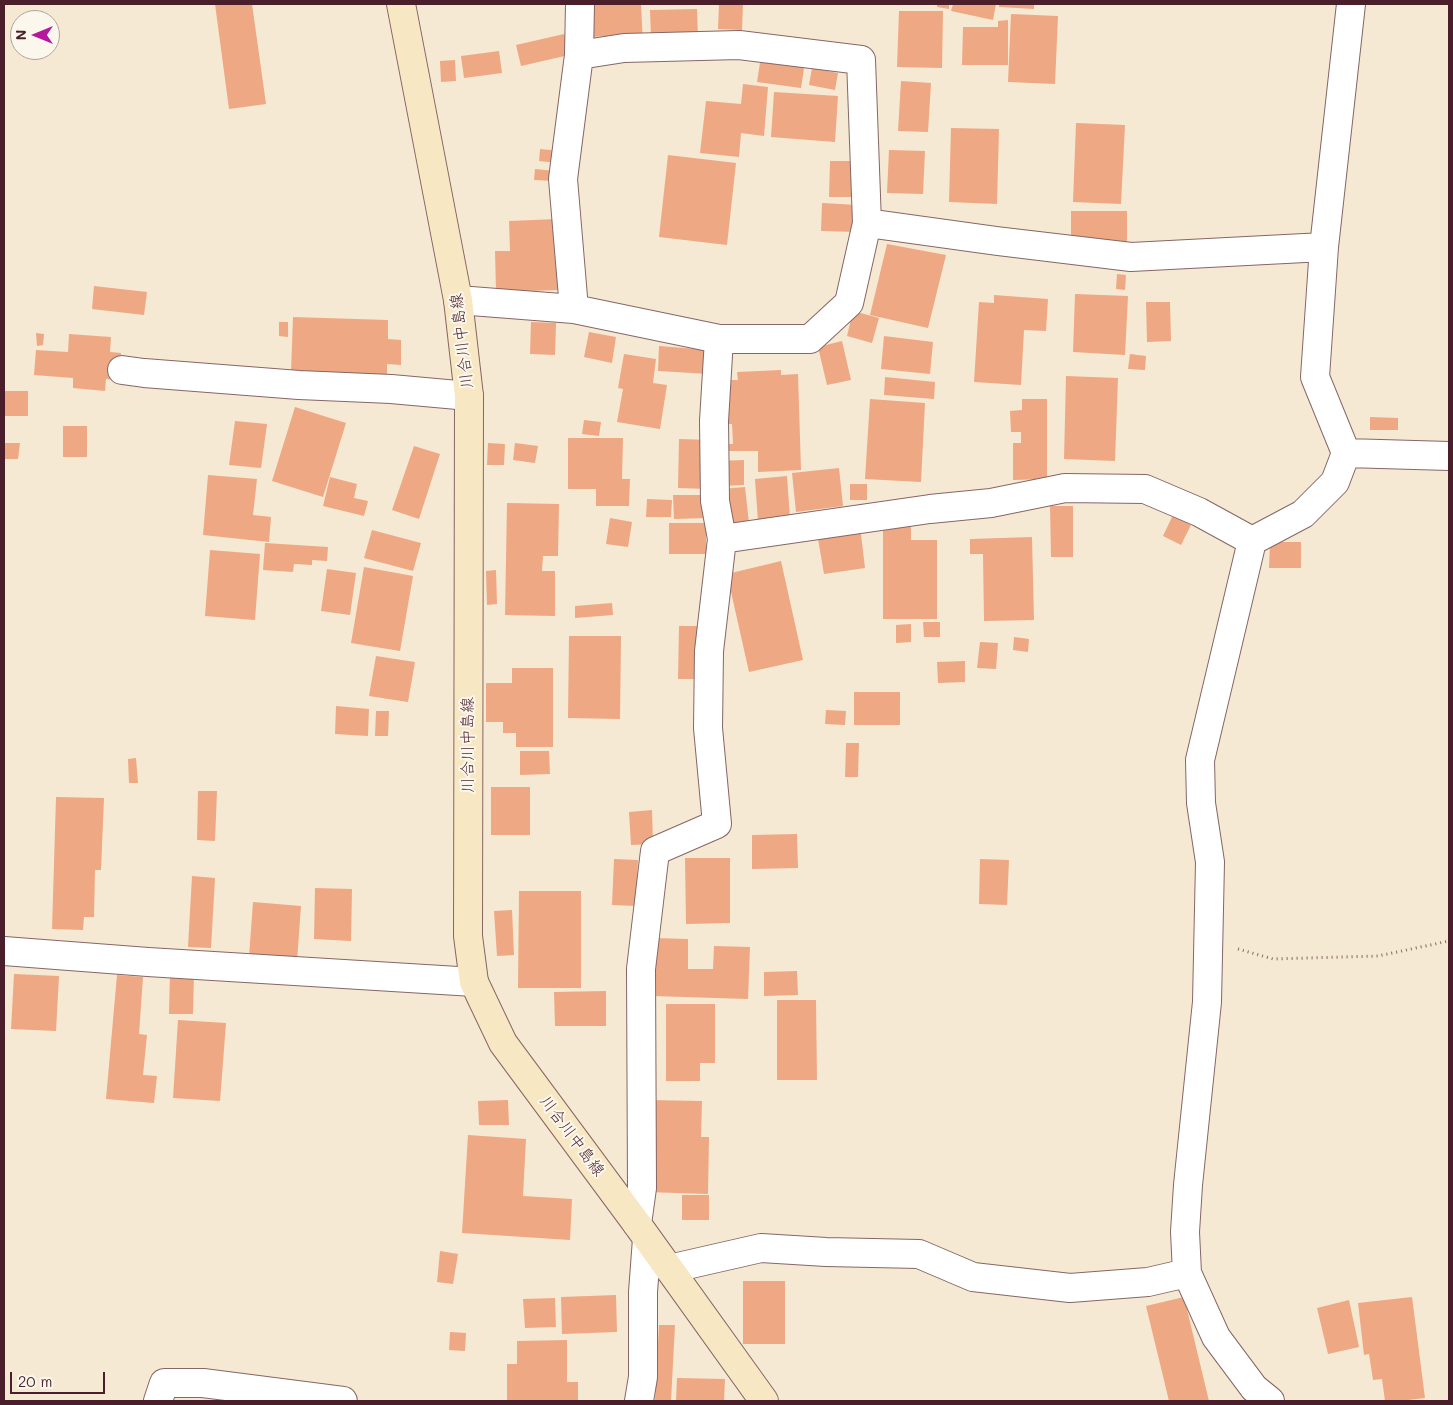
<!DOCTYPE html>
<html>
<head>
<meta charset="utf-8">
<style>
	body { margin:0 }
	#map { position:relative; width:1453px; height:1405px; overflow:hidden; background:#f6e9d3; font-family:Mali,sans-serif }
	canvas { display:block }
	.frame { position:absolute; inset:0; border:5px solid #4a1f2b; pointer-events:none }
	.north { position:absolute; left:10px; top:10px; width:50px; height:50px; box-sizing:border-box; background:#fbf7ec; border:1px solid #b4a19f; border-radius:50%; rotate:270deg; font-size:14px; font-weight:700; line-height:20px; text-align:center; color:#4a1f2b }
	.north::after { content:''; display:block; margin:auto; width:18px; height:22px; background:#b5179e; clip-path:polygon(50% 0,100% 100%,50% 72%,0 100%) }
	.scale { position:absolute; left:10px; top:1372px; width:95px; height:22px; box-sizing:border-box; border:2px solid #4a1f2b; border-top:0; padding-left:6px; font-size:15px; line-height:18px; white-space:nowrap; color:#4a1f2b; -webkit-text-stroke:4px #fbf7ec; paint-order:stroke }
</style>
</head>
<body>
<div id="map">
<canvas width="1453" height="1405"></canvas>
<div class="frame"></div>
<div class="north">N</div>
<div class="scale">20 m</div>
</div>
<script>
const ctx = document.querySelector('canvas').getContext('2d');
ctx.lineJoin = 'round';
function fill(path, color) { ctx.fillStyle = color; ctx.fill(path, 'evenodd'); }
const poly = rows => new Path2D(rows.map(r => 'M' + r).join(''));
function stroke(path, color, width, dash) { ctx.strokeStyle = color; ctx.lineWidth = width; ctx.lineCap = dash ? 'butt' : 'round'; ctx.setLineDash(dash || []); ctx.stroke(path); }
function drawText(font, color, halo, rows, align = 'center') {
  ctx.font = font + ' Mali,"Klee One",sans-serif'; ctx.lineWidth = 4; ctx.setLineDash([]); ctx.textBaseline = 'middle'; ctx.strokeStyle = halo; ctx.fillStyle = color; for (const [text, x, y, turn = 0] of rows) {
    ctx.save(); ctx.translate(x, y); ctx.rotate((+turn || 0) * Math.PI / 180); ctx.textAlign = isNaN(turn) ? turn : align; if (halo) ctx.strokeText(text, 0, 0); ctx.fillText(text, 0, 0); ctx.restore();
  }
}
const building = poly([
	[215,4,252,4,266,104,229,109],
	[590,4,641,4,643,45,605,47,605,36,592,37],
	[719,4,743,4,742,30,718,29],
	[937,4,949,4,949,9,937,7],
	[953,4,996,4,993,20,951,11],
	[999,4,1034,4,1034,9,999,7],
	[697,9,698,37,651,37,650,10],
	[899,11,943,11,942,68,897,67],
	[1011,14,1058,16,1055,84,1008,82],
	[1008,20,1008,65,962,65,963,27,998,27,998,21],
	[564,34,569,55,521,66,516,45],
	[499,51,502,73,464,78,461,56],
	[761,56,805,62,801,88,757,82],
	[455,60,456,81,441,82,440,61],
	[812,68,838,73,835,90,809,85],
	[901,81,931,83,928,132,898,131],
	[743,84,768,87,764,136,741,133,739,157,700,153,706,101,741,104],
	[774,92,838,96,835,142,771,137],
	[1076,123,1125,125,1121,204,1073,202],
	[951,128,999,129,997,204,949,202],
	[540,149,560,151,558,163,539,161],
	[889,150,925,151,923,194,887,193],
	[668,155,736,163,727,245,659,237],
	[830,161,857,161,856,197,829,197],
	[535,169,555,171,555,181,534,180],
	[822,203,858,205,857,232,821,231],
	[1071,211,1127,211,1127,242,1071,242],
	[557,219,559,290,496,292,495,251,510,251,509,221],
	[887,244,946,255,928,328,870,315],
	[1117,274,1126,275,1125,290,1116,289],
	[94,286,147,292,144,315,92,309],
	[1075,294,1128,296,1125,355,1073,352],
	[994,295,1048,299,1046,331,1024,330,1021,385,974,382,979,302,994,303],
	[1146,302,1170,302,1171,341,1147,342],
	[853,311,879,318,872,343,847,336],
	[293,317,388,320,388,339,401,340,401,365,387,364,387,375,291,372],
	[279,322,288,322,288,337,279,336],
	[531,322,556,323,555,355,530,354],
	[589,332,616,337,612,363,584,357],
	[36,333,44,334,43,345,37,346],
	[69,334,111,337,110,352,121,353,119,380,106,379,105,391,73,388,73,378,34,375,36,350,68,352],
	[884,336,933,342,930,374,881,369],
	[842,341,851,380,827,385,818,347],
	[659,346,710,350,709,374,658,371],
	[624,354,656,359,653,383,667,385,660,429,617,422,623,389,618,388],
	[1130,354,1146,356,1145,370,1128,369],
	[781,370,781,375,798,374,801,470,758,472,758,451,728,451,728,444,733,444,732,424,726,424,725,380,738,380,737,372],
	[1066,376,1118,378,1115,461,1064,459],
	[885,377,935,382,934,399,884,395],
	[4,391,28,391,28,416,4,416],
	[870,399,925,403,921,482,865,479],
	[1022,399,1047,399,1047,479,1013,480,1013,443,1021,443,1021,432,1011,432,1010,411,1022,410],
	[295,407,346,423,323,497,272,481],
	[1370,417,1398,418,1398,430,1370,430],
	[584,420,601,422,599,436,582,434],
	[235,421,267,424,261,468,229,465],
	[63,426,87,426,87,457,63,457],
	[568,438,623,438,622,479,630,479,629,506,596,506,596,489,568,489],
	[679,439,710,440,709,489,678,488],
	[4,443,20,443,18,459,4,459],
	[488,443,505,444,504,465,487,465],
	[515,443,538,446,535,463,513,460],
	[414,446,440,454,419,519,392,510],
	[744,460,744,485,719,486,718,461],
	[839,468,843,506,796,512,792,473],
	[208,475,257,479,253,515,271,517,269,542,203,535],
	[787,476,790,519,758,522,755,479],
	[330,477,357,484,354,498,368,501,364,516,323,506],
	[850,484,867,484,867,500,850,500],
	[745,487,749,523,725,525,722,489],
	[673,495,707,495,707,518,674,519],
	[647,499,672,500,671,517,646,517],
	[507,503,559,504,558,556,543,556,542,571,555,571,555,616,505,615],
	[1050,506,1073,506,1073,557,1051,557],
	[1173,515,1191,525,1181,545,1163,536],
	[610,518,632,522,628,547,606,544],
	[669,523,706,523,706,554,669,554],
	[883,523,911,523,911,540,937,540,937,619,883,619],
	[860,526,865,568,824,574,817,533],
	[372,530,421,543,413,571,364,558],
	[1032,537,1034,620,984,621,983,554,970,554,970,539],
	[1270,542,1301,542,1301,568,1269,568],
	[265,543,328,547,327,561,312,560,312,565,294,564,293,572,263,570],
	[210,550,260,554,255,620,205,616],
	[781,561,803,660,749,672,727,574],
	[364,567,413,576,400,651,351,643],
	[327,569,356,573,350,615,321,611],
	[496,570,497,604,487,605,486,571],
	[612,603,613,615,575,618,575,606],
	[923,622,940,622,940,637,924,637],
	[911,624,911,642,896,643,896,625],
	[679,626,706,626,704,679,678,679],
	[569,636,621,636,620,719,568,718],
	[1014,637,1029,639,1028,652,1013,650],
	[980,642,998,643,996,669,977,668],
	[376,656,415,662,408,702,369,696],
	[965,661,965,682,938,683,937,662],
	[512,668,553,668,553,747,516,747,516,733,503,733,503,722,486,722,486,683,512,683],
	[854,692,900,692,900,725,854,725],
	[336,706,369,709,368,736,335,734],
	[826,710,846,711,845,725,825,724],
	[376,711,389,711,388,736,375,736],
	[846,743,859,743,858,777,845,777],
	[520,751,549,751,550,774,520,775],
	[136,758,138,783,129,783,128,759],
	[491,787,530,787,530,835,491,835],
	[198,791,217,791,215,841,197,840],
	[56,797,104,798,101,870,95,870,94,917,84,917,83,930,52,929],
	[652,810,653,844,631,845,629,812],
	[797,834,798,868,752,869,752,835],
	[685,858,730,858,730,923,686,924],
	[614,859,638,860,636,906,612,905],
	[980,859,1009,860,1007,905,979,904],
	[192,876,215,878,211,948,188,947],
	[315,888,352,889,351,941,314,939],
	[519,891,581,891,581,988,518,988],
	[253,902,301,906,297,961,249,957],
	[512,910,514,955,497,956,494,911],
	[653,938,688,939,688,969,713,969,714,946,750,947,748,999,652,996],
	[797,971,798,995,764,996,764,972],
	[170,973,194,974,193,1014,169,1014],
	[14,974,59,976,56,1031,11,1029],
	[117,975,143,977,139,1034,147,1035,143,1075,157,1076,154,1103,106,1099],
	[606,991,606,1026,555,1026,554,992],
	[777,1000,816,1000,817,1080,777,1080],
	[666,1004,715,1004,715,1063,700,1063,700,1081,666,1081],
	[178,1020,226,1023,220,1101,173,1098],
	[508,1100,509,1125,479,1125,478,1101],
	[649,1100,702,1101,701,1137,709,1137,708,1194,646,1192],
	[468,1135,526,1139,523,1196,572,1199,570,1240,462,1233],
	[682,1195,709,1195,709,1220,682,1220],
	[440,1251,458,1254,453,1284,437,1282],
	[743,1281,785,1281,785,1344,743,1344],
	[616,1295,617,1332,562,1334,561,1297],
	[1184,1297,1209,1401,1169,1401,1146,1306],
	[1412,1297,1425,1398,1399,1401,1385,1401,1382,1379,1373,1380,1369,1354,1364,1355,1358,1303],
	[555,1298,556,1327,525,1328,523,1299],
	[1349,1300,1359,1347,1328,1354,1317,1308],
	[659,1325,675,1325,671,1401,655,1401],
	[450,1332,466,1333,465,1351,449,1350],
	[567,1340,567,1382,578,1382,578,1401,507,1401,507,1364,517,1364,517,1341],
	[677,1378,725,1379,724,1401,676,1401]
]);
const path = poly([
	[1238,949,1273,959,1378,956,1449,941]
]);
const minor = poly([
	[1351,4,1324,247,1315,377,1346,453,1449,456],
	[867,223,997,241,1131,257,1324,247],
	[458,300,574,309,719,339,810,339,849,303,867,223,861,60,739,45,624,48,579,55],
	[574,309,563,179,579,55,580,4],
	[122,370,144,373,299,385,391,389,469,396],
	[722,539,930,509,991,503,1065,488,1145,489,1199,512,1252,541],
	[4,951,148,962,474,982],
	[637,1224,642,1188,641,969,655,851,717,824,708,728,709,651,722,539,715,501,714,421,719,339],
	[669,1269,761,1248,826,1252,919,1254,973,1277,1070,1288,1148,1282,1187,1273],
	[158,1401,164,1383,203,1383,343,1401],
	[639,1401,643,1377,643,1292,647,1239],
	[1270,1401,1254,1388,1216,1337,1187,1273,1185,1232,1188,1185,1207,1002,1210,862,1201,803,1200,760,1252,541,1303,514,1335,482,1346,453]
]);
const secondary = poly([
	[401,4,458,300,469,396,468,936,474,982,503,1043,637,1224,764,1401]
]);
const streetNames = [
	["川合川中島線",462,341,-97],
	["川合川中島線",468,745,-90],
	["川合川中島線",572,1136,53]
];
fill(building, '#eea883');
stroke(minor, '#866666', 30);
stroke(secondary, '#866666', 30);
stroke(path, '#866666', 3, [1, 4]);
stroke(minor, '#fff', 28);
stroke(secondary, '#f7e8c3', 28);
drawText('16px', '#4a1f2b', '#fbf7ec', streetNames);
</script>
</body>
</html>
